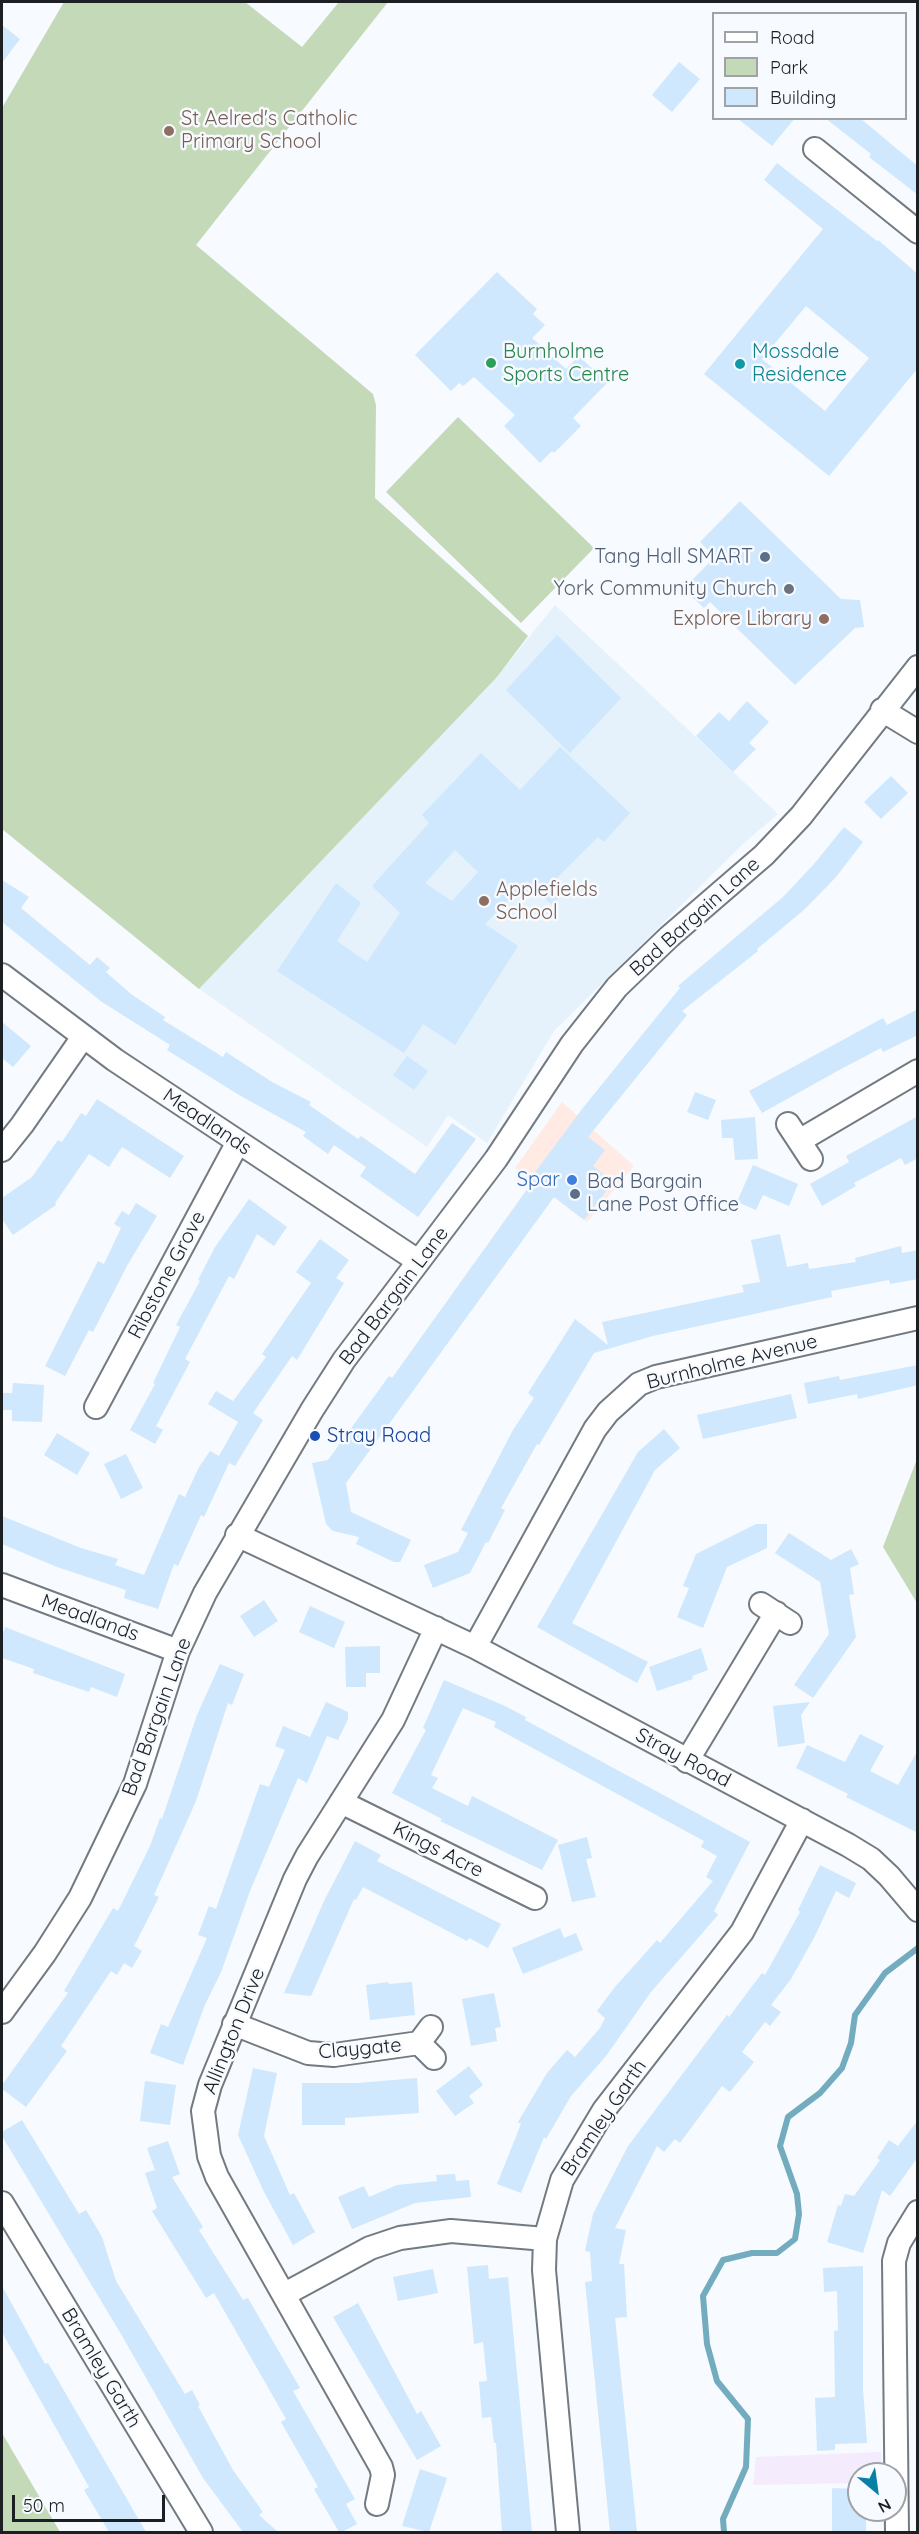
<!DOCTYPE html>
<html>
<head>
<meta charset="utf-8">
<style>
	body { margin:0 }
	#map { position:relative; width:919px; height:2534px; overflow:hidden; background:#f7fafe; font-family:Quicksand,sans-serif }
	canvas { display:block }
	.frame { position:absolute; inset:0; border:3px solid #1d2023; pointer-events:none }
	.legend { position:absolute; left:712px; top:12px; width:195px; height:108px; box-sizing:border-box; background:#f7fafe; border:2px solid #a0a3a6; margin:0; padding:8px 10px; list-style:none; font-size:18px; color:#1d2023 }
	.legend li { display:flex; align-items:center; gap:12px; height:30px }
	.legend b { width:30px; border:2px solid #a0a3a6 }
	.north { position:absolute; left:847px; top:2462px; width:60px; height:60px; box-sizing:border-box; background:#f7fafe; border:2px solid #a0a3a6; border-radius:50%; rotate:151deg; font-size:16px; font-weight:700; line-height:24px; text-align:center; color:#1d2023 }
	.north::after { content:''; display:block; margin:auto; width:21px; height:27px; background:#087fa6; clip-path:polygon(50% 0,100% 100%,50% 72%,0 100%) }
	.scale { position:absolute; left:12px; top:2495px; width:153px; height:27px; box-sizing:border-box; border:3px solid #1d2023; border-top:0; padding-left:8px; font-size:18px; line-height:21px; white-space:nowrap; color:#1d2023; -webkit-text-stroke:4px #f7fafe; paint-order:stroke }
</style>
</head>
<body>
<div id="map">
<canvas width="919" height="2534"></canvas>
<div class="frame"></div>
<ul class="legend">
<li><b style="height:8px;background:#fff"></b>Road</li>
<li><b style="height:16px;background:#c4d9b8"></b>Park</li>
<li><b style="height:16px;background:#cfe8fd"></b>Building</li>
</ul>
<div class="north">N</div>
<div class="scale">50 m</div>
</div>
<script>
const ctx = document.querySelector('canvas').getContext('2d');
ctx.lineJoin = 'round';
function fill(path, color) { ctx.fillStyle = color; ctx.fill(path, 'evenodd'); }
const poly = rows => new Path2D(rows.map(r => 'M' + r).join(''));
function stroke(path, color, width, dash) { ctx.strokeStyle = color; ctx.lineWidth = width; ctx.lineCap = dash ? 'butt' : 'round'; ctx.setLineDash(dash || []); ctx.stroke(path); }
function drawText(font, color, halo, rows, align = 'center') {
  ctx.font = font + ' Quicksand,sans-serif'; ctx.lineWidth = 5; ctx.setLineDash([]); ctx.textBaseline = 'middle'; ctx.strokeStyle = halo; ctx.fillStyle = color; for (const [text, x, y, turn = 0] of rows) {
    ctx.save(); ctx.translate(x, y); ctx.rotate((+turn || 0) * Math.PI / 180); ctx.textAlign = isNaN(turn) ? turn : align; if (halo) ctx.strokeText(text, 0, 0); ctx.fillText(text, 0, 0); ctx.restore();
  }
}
const commercial = poly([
	[562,1102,634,1166,587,1222,515,1168]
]);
const industrial = poly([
	[881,2452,882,2474,859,2474,859,2483,753,2485,756,2457]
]);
const built = poly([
	[555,605,778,814,745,842,554,1031,487,1143,448,1115,427,1147,199,989,497,677]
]);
const green = poly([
	[64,2,245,2,302,47,339,2,388,2,196,245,373,394,376,405,375,498,528,636,497,677,199,989,2,829,2,108],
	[458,417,594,548,521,623,386,492],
	[917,1459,917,1603,883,1547],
	[2,2433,60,2532,2,2532]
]);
const stream = poly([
	[724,2532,723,2519,746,2467,748,2419,717,2381,707,2344,703,2296,723,2260,752,2253,777,2253,795,2239,799,2214,797,2194,780,2146,788,2117,820,2093,842,2068,851,2043,855,2015,885,1973,918,1948]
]);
const building = poly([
	[2,25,20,39,2,63],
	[679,62,700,79,672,112,652,95],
	[737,118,795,118,772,146],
	[825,118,860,118,897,149,918,166,918,195,869,157,871,154],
	[777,163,877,241,878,240,918,274,918,368,829,476,704,374,823,229,764,180],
	[806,306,869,358,825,411,762,359],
	[497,272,537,309,533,314,545,325,532,338,566,369,579,356,607,383,573,418,581,426,554,453,552,451,540,463,504,426,515,415,474,377,463,386,459,383,451,391,415,355],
	[740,501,841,599,860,600,864,627,855,628,795,685,710,602,704,608,683,589,715,557,700,542],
	[557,635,621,698,570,753,506,690],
	[747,701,769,722,749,743,756,749,733,772,696,736,719,712,729,721],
	[560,747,630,813,604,842,598,837,552,883,564,894,552,905,527,881,485,924,518,946,455,1045,423,1024,404,1053,277,971,336,883,361,903,337,941,367,962,400,913,372,886,429,823,422,815,481,753,520,790],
	[455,850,478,872,452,901,425,883],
	[891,776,908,793,881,819,864,802],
	[844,827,863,842,836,877,805,909,757,949,758,951,682,1011,687,1015,588,1137,605,1150,593,1166,613,1182,584,1220,554,1197,346,1483,351,1512,411,1540,400,1562,394,1562,356,1544,359,1537,333,1531,326,1524,312,1463,328,1460,389,1376,392,1378,533,1181,530,1179,582,1109,680,988,678,986,783,897,814,864],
	[2,880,29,897,21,908,90,965,97,957,110,968,106,972,131,994,165,1017,163,1020,223,1057,226,1052,272,1082,311,1102,309,1105,358,1139,361,1136,415,1174,452,1123,476,1139,418,1217,360,1176,366,1167,334,1145,328,1154,303,1136,306,1132,239,1095,167,1050,170,1045,102,1002,2,922],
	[918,1009,918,1035,883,1052,881,1048,841,1069,762,1113,749,1091,883,1018,887,1025],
	[2,1022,31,1046,13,1067,2,1058],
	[407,1056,428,1071,414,1090,393,1075],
	[695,1092,716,1100,708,1120,687,1112],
	[97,1099,184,1156,170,1178,122,1147,109,1167,89,1154,55,1203,56,1205,13,1235,2,1219,2,1198,32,1177,58,1140,62,1142,81,1113,86,1116],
	[918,1116,918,1158,905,1165,901,1158,854,1183,856,1186,822,1206,810,1184,849,1162,846,1156],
	[755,1117,758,1159,735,1160,733,1138,722,1138,721,1120],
	[753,1165,798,1184,789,1206,763,1195,756,1210,737,1202],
	[249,1199,287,1227,274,1246,257,1234,234,1279,229,1276,185,1359,190,1362,156,1426,163,1430,155,1444,130,1430,155,1384,153,1383,180,1327,176,1325,200,1281,198,1280,215,1247],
	[136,1203,157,1216,128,1264,93,1332,89,1330,65,1376,45,1366,98,1261,104,1264,121,1228,114,1224,122,1211,129,1215],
	[780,1234,787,1267,808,1263,809,1269,856,1262,855,1258,901,1246,902,1253,918,1250,918,1279,890,1284,889,1280,831,1291,832,1297,653,1336,594,1353,539,1445,537,1444,501,1508,505,1510,488,1543,486,1542,470,1573,433,1588,424,1565,458,1552,468,1533,461,1530,513,1430,534,1398,528,1393,575,1319,608,1345,602,1322,744,1292,742,1285,760,1282,751,1240],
	[320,1239,349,1260,336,1278,344,1283,297,1360,292,1356,253,1413,263,1420,235,1466,229,1463,204,1517,201,1515,178,1566,174,1564,158,1609,124,1598,126,1590,57,1567,2,1544,2,1516,81,1548,118,1559,115,1565,144,1575,179,1494,185,1497,199,1467,210,1451,219,1456,238,1422,208,1404,216,1391,233,1401,266,1357,262,1354,311,1283,296,1272],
	[918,1365,918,1385,858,1399,857,1394,808,1404,804,1383,839,1376,840,1380],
	[13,1383,44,1385,42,1422,12,1421,12,1410,2,1410,2,1393,12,1393],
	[791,1394,797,1418,703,1439,697,1415],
	[664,1429,680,1448,655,1470,572,1623,648,1662,637,1683,537,1627,638,1452],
	[57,1433,90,1453,77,1475,44,1455],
	[126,1454,143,1488,121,1499,104,1464],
	[756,1524,767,1524,767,1548,727,1567,703,1628,677,1617,689,1588,683,1586,696,1554],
	[789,1533,831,1560,851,1549,859,1564,850,1568,854,1594,849,1595,856,1637,813,1698,794,1685,829,1634,820,1582,775,1553],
	[264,1600,278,1621,254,1637,240,1616],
	[310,1606,345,1622,334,1648,299,1632],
	[5,1627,125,1674,117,1697,91,1687,89,1692,33,1673,34,1669,2,1658,2,1636],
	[380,1646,380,1673,366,1673,366,1687,346,1687,345,1647],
	[701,1648,708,1670,692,1676,693,1679,657,1691,649,1667],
	[220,1664,244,1674,232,1705,228,1703,196,1801,154,1895,159,1897,134,1946,142,1951,132,1968,124,1963,117,1975,111,1971,61,2046,67,2051,26,2107,2,2089,2,2085,68,1993,64,1991,113,1908,118,1911,150,1846,160,1818,162,1819,197,1715],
	[444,1680,505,1706,526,1717,525,1720,750,1842,714,1911,718,1915,651,1992,606,2056,571,2096,546,2139,544,2137,521,2193,497,2184,521,2124,518,2122,547,2073,567,2050,575,2057,600,2028,605,2018,597,2011,615,1987,657,1940,660,1943,713,1881,706,1877,717,1856,701,1847,704,1841,494,1727,496,1722,463,1708,431,1775,438,1778,432,1788,468,1806,472,1796,558,1840,542,1870,440,1821,442,1819,392,1793,426,1730,423,1728],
	[326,1702,348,1712,348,1719,338,1740,327,1736,307,1783,298,1778,250,1891,221,1972,204,2007,183,2065,150,2053,161,2024,168,2027,207,1938,198,1935,209,1906,216,1909,260,1784,269,1787,285,1750,275,1746,283,1726,310,1737],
	[810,1702,801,1715,805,1743,778,1747,773,1706],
	[860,1734,884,1746,870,1771,898,1785,918,1750,918,1833,846,1797,848,1794,796,1768,807,1745,845,1762],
	[587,1837,592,1858,586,1859,596,1897,572,1902,558,1845],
	[355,1841,381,1855,377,1861,501,1924,488,1948,469,1938,467,1941,363,1887,356,1900,354,1899,311,1996,284,1993,324,1901],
	[820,1865,856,1883,849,1898,836,1891,815,1936,791,1979,771,2005,781,2012,770,2026,765,2022,742,2052,754,2062,730,2092,722,2086,680,2143,675,2139,664,2152,657,2146,615,2228,626,2230,619,2264,624,2264,627,2317,615,2318,637,2532,610,2532,585,2282,592,2281,590,2252,585,2251,593,2214,628,2146,727,2015,729,2017,762,1973,765,1975,800,1912,798,1910],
	[560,1928,564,1938,576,1933,583,1950,523,1974,512,1948],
	[388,1982,389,1984,412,1982,415,2015,370,2020,366,1985],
	[494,1993,501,2027,495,2028,497,2041,471,2046,462,1999],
	[469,2066,483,2085,469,2096,474,2103,455,2116,436,2091],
	[253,2068,277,2073,264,2136,290,2195,294,2193,315,2232,293,2245,264,2192,238,2135],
	[417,2078,419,2113,345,2118,345,2125,302,2125,302,2083,358,2083],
	[145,2081,176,2085,170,2125,140,2121],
	[22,2120,79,2214,86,2210,102,2237,116,2281,185,2394,192,2390,200,2405,198,2406,233,2470,263,2512,259,2515,278,2532,243,2532,203,2478,121,2334,2,2136,2,2132],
	[918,2120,918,2157,890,2196,882,2190,863,2253,827,2242,838,2205,841,2206,845,2194,854,2196,880,2160,877,2158,889,2140,898,2146],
	[168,2141,180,2174,172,2177,203,2227,199,2230,243,2300,248,2298,300,2388,293,2391,355,2499,346,2504,357,2524,342,2532,339,2532,314,2489,318,2487,281,2422,286,2419,214,2293,206,2298,152,2211,157,2208,145,2173,155,2170,147,2148],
	[455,2174,456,2181,469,2180,471,2197,415,2203,352,2229,338,2197,364,2186,369,2197,397,2185,437,2181,436,2175],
	[488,2265,489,2279,508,2277,532,2532,502,2532,496,2443,494,2443,491,2417,482,2418,479,2382,487,2381,483,2342,474,2344,467,2267],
	[863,2266,863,2389,867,2443,835,2444,835,2450,817,2451,815,2398,835,2397,834,2331,838,2330,837,2291,824,2292,823,2268],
	[433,2269,438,2293,398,2301,393,2277],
	[2,2286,45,2364,48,2363,146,2532,109,2532,84,2490,89,2487,2,2332],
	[358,2303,417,2414,421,2411,441,2446,417,2460,333,2317],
	[420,2469,447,2478,429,2532,402,2526],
	[832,2488,859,2489,859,2510,866,2510,866,2532,832,2532]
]);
const minor = poly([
	[815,149,918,232],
	[882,710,918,732],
	[2,975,115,1060,418,1261],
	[788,1124,811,1159],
	[799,1141,918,1071],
	[2,1150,22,1125,83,1037],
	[96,1407,238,1142],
	[237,1535,475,1647,848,1845,871,1859,889,1876,918,1910],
	[2,1585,178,1651],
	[761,1604,790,1623],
	[475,1647,595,1429,608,1412,639,1384,656,1377,918,1318],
	[687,1761,776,1613],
	[341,1802,535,1898],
	[2,2012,45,1953,80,1898,135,1784,178,1651,205,1593,312,1410,344,1360,496,1159,572,1044,617,987,669,937,764,855,801,816,918,667],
	[234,2024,308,2053,334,2055,419,2043],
	[431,2027,419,2043,434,2058],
	[2,2203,201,2532],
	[285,2294,370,2248,400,2238,451,2231,545,2239],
	[377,2504,383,2475,381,2467,217,2177,209,2156,203,2111,210,2085,295,1879,307,1856,393,1720,436,1628],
	[568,2532,544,2270,545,2239,562,2180,604,2110,742,1932,802,1820],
	[897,2532,894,2261,899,2243,918,2212]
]);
const markers = [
	[169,131,6,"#8d6e63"],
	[491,363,6,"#2e9e5b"],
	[740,364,6,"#0f9aa8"],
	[765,557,6,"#5c6f8a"],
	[789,589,6,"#6b7280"],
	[824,619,6,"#8d6e63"],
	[484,901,6,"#8d6e63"],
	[572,1180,6,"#3f7fe0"],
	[575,1194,6,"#5c6f8a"],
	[315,1436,6,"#1a4fb4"]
];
const educationNames = [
	["St Aelred's Catholic",181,119],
	["Primary School",181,142],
	["Explore Library",812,619,"right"],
	["Applefields",496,890],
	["School",496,913]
];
const leisureNames = [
	["Burnholme",503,352],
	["Sports Centre",503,375]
];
const cultureNames = [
	["Mossdale",752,352],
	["Residence",752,375]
];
const serviceNames = [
	["Tang Hall SMART",753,557],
	["Bad Bargain",587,1182,"left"],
	["Lane Post Office",587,1205,"left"]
];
const worshipNames = [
	["York Community Church",777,589]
];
const streetNames = [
	["Bad Bargain Lane",695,917,-42],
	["Meadlands",207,1122,34],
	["Ribstone Grove",167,1275,-62],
	["Bad Bargain Lane",394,1296,-53],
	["Burnholme Avenue",732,1362,-14],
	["Meadlands",90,1618,20],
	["Bad Bargain Lane",157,1717,-70],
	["Stray Road",683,1758,28],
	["Kings Acre",438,1850,27],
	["Allington Drive",234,2031,-68],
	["Claygate",360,2049,-5],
	["Bramley Garth",604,2118,-56],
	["Bramley Garth",101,2368,59]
];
const shopNames = [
	["Spar",560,1180]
];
const transitNames = [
	["Stray Road",327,1436]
];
fill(commercial, '#ffebe3');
fill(industrial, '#f4ecfd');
fill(built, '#e5f2fc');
fill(green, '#c4d9b8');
stroke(stream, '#72acbe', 6);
fill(building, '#cfe8fd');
stroke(minor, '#737b82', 26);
stroke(minor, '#fff', 22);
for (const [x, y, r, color] of markers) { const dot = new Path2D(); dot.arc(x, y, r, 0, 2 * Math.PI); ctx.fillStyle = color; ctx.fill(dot); stroke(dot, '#f7fafe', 2); }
drawText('20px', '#785e54', '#f7fafe', educationNames, 'left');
drawText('20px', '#27864d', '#f7fafe', leisureNames, 'left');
drawText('20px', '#0d838f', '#f7fafe', cultureNames, 'left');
drawText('20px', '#4e5e75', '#f7fafe', serviceNames, 'right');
drawText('20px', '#5b616d', '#f7fafe', worshipNames, 'right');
drawText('20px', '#1d2023', '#f7fafe', streetNames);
drawText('20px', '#366cbe', '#f7fafe', shopNames, 'right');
drawText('20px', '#164399', '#f7fafe', transitNames, 'left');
</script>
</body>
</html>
